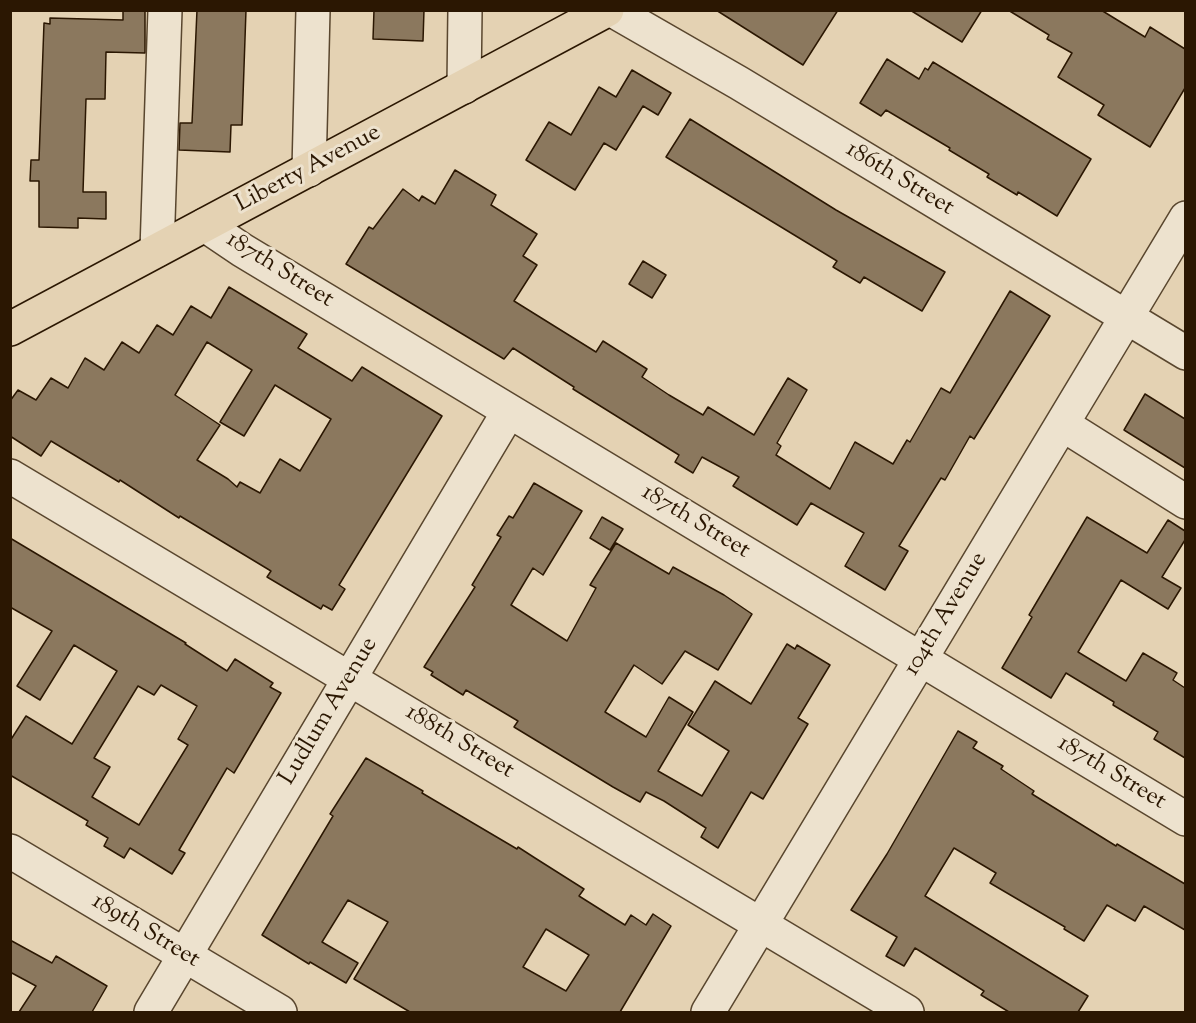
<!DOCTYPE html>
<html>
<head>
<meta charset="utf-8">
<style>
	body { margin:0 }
	#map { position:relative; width:1196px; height:1023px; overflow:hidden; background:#e4d2b3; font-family:"Sorts Mill Goudy",serif }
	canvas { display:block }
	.frame { position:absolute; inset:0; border:12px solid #2b1702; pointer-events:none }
</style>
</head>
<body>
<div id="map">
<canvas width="1196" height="1023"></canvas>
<div class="frame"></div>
</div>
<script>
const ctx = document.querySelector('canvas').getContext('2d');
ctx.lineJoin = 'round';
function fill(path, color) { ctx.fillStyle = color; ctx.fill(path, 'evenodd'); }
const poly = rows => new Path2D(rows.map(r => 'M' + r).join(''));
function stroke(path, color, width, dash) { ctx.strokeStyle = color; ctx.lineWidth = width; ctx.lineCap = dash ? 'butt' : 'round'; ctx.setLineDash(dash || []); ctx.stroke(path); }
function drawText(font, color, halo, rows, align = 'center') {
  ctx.font = font + ' "Sorts Mill Goudy",serif'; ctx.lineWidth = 6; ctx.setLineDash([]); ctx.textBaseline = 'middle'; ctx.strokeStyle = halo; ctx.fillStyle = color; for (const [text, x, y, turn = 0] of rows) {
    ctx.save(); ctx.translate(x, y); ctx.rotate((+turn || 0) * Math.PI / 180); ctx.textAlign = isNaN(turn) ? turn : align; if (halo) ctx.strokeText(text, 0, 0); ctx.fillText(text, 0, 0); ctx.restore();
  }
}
const building = poly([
	[123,10,145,10,145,53,106,52,105,99,86,99,83,192,106,192,106,219,78,218,78,228,39,227,39,181,30,181,31,160,39,160,44,23,50,24,50,18,123,20,123,10],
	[197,10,246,10,242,125,231,125,230,152,179,150,180,123,192,123,197,10],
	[374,10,424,10,423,41,373,39,374,10],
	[716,10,838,10,803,65,716,10],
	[910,10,982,10,962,42,910,10],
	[1008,10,1101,10,1145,37,1150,27,1185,49,1185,88,1150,147,1098,115,1104,105,1058,77,1072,53,1047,39,1049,35,1008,10],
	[887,59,919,79,925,68,928,70,933,62,1091,159,1057,216,1018,192,1017,195,987,177,989,174,949,150,950,148,886,110,881,116,860,103,887,59],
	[632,70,671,93,658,115,643,106,616,150,604,143,575,190,526,160,549,122,571,135,599,87,616,97,632,70],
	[690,119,836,210,945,272,922,311,864,277,860,283,833,267,837,261,666,157,690,119],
	[455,170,496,195,491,205,537,234,523,256,537,265,514,301,596,352,603,341,647,369,642,377,669,395,703,415,708,407,754,435,788,378,807,390,777,443,781,446,776,455,830,489,855,442,893,464,907,440,910,442,941,388,950,393,1010,291,1050,316,974,439,970,436,945,480,941,478,899,546,908,551,885,590,845,566,864,533,811,503,797,525,733,486,739,477,702,457,693,473,675,462,679,455,573,389,574,387,513,348,504,359,346,264,369,227,373,229,403,189,419,201,422,196,435,204,455,170],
	[643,261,666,275,652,298,629,284,643,261],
	[229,287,307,334,298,348,352,381,362,367,442,416,339,585,345,589,332,610,323,605,321,609,267,577,271,571,180,516,179,518,120,480,119,482,51,441,41,456,10,436,10,401,18,390,36,400,51,378,68,388,85,358,104,370,122,342,139,353,157,325,173,335,191,306,211,318,229,287],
	[207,342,252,370,220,422,244,436,275,385,331,419,300,471,280,459,260,493,240,482,237,487,228,479,197,460,220,425,175,395,207,342],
	[1145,394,1185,419,1185,468,1124,430,1145,394],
	[534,483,582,511,543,575,533,568,511,605,567,641,596,588,590,585,616,543,669,574,673,567,724,595,752,614,718,670,685,651,662,684,634,665,605,712,646,737,669,697,693,712,658,771,702,796,729,751,688,725,715,681,751,704,787,644,795,649,797,645,830,665,798,718,808,724,763,799,751,792,718,848,701,837,706,828,664,801,646,792,640,802,613,787,514,727,518,721,466,690,463,695,431,675,433,672,424,667,475,587,472,585,501,537,497,535,509,516,513,518,534,483],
	[602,517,623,529,610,550,590,538,602,517],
	[1087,517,1147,553,1168,520,1185,531,1185,540,1162,577,1181,588,1168,609,1121,580,1078,652,1126,681,1143,653,1177,673,1173,680,1185,688,1185,758,1154,739,1158,732,1113,705,1114,702,1066,673,1051,698,1002,668,1032,617,1029,615,1087,517],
	[10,538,186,643,185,644,227,671,235,659,273,683,270,687,281,693,234,773,227,768,179,850,185,853,172,874,130,848,124,858,104,846,108,838,86,825,88,821,10,775,10,741,26,716,72,744,117,671,74,645,40,700,17,686,52,631,10,607,10,538],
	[161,685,197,706,178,739,188,745,139,825,92,797,110,767,94,758,138,686,154,695,161,685],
	[958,731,977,742,973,748,1003,766,1001,769,1034,791,1032,794,1116,846,1117,844,1185,884,1185,930,1144,906,1135,921,1107,905,1084,941,1064,929,1065,927,990,883,996,873,954,848,925,896,1088,996,1078,1012,1009,1012,981,995,984,991,915,948,904,966,886,956,897,937,851,910,887,854,958,731],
	[366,758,423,791,422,793,517,849,518,847,535,858,584,889,579,896,625,925,631,915,646,925,653,914,671,926,620,1012,410,1012,354,979,388,922,348,900,322,942,358,963,346,983,310,962,309,964,262,935,333,816,330,814,366,758],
	[546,929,589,955,566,991,523,967,546,929],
	[10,940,52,963,56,956,107,986,92,1012,19,1012,36,986,10,972,10,940]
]);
const minor = poly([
	[612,10,739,83,1186,353],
	[464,87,465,10],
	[309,170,313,10],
	[205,225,242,250,1186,819],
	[157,250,165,10],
	[1062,424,1186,502],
	[10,476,907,1012],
	[10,851,280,1012],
	[151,1012,509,411],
	[708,1012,1186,218]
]);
const major = poly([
	[10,329,607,10]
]);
const streetNames = [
	["Liberty Avenue",309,170,-28],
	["186th Street",899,180,31],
	["187th Street",279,271,32],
	["187th Street",695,523,31],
	["104th Avenue",947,615,-59],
	["Ludlum Avenue",330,712,-59],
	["188th Street",459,743,31],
	["187th Street",1111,774,31],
	["189th Street",145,932,31]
];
fill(building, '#8b785e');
stroke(building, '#2b1702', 1.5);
stroke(minor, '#59462e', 36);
stroke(major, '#2b1702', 36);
stroke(minor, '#ede2ce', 33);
stroke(major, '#e4d2b3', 33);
drawText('24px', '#2b1702', '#ede2ce', streetNames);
</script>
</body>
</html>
